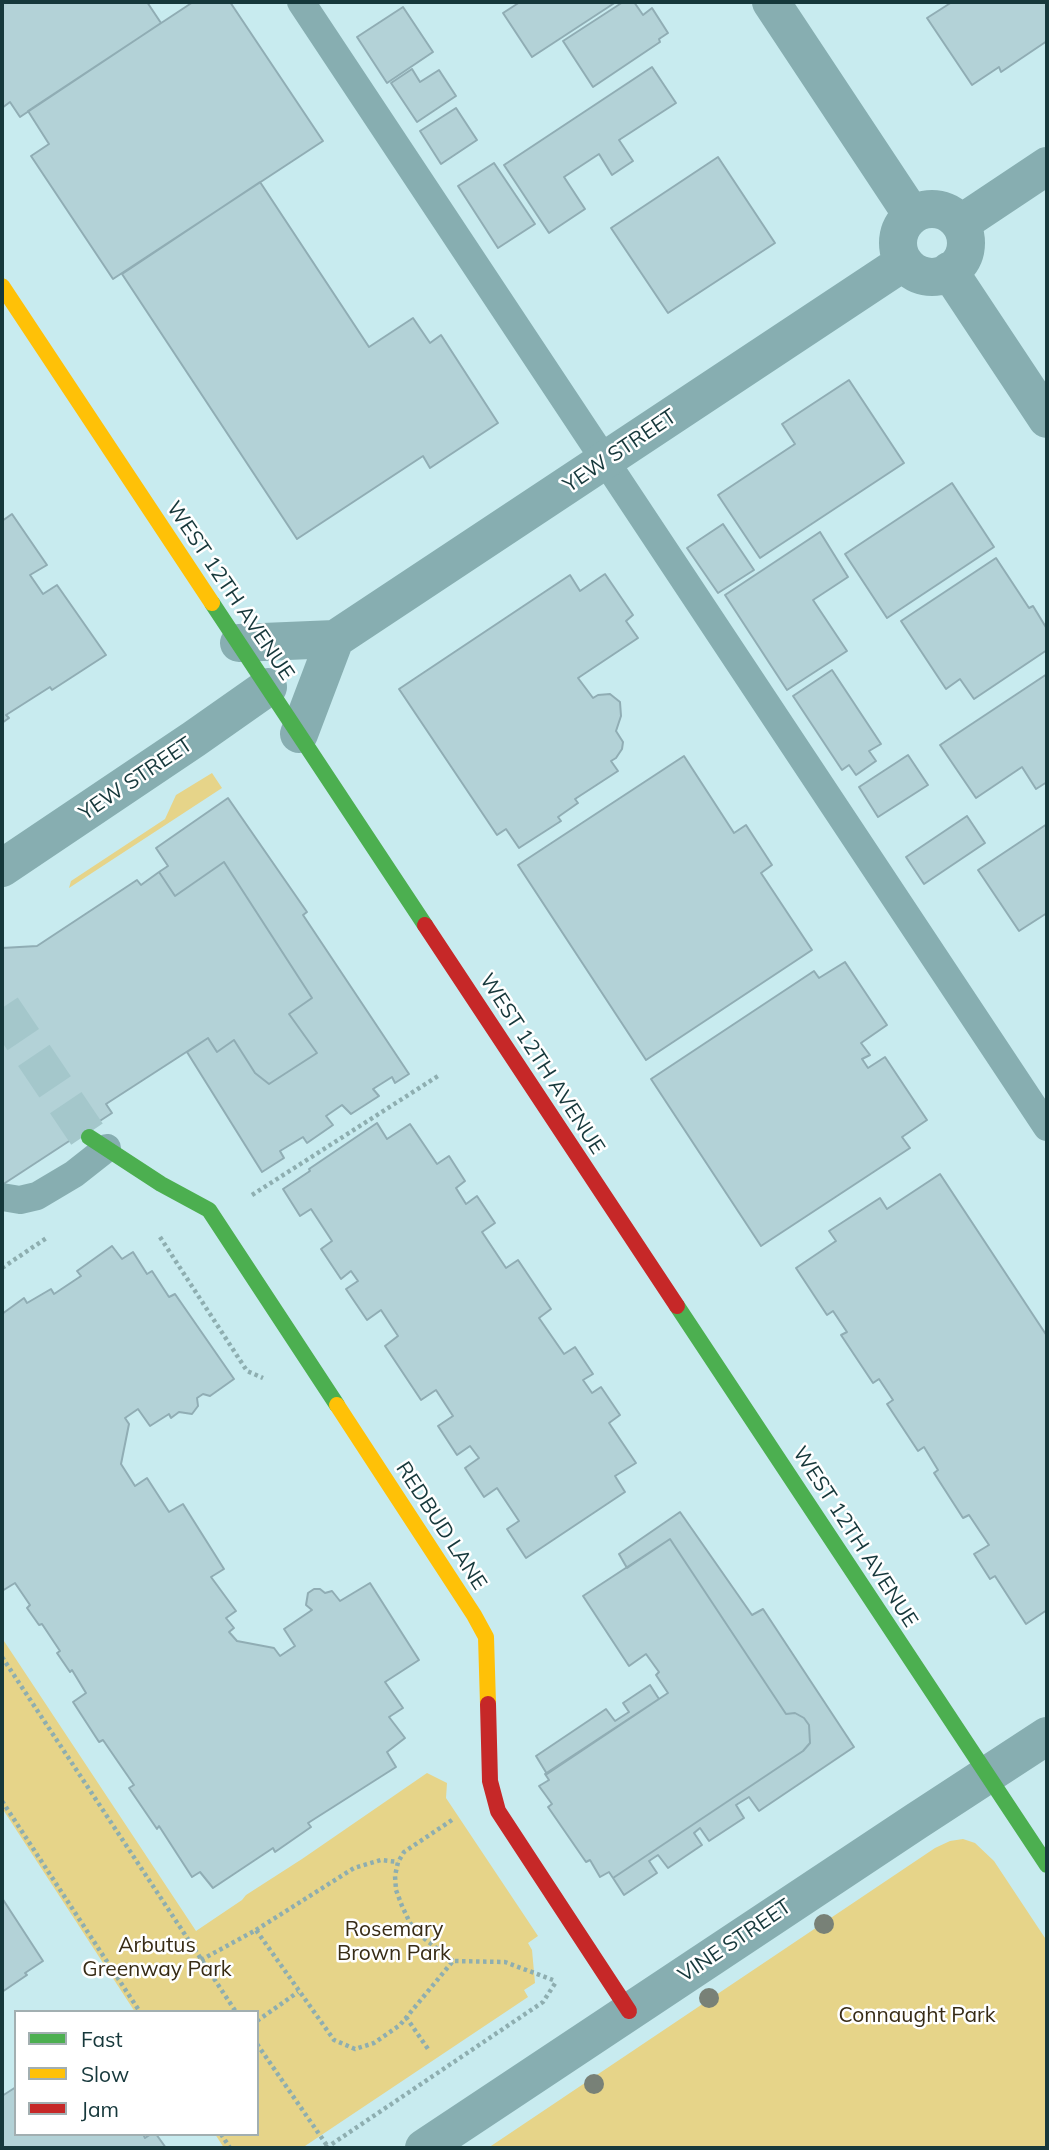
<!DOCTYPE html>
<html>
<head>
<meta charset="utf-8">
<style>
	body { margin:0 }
	#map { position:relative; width:1049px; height:2150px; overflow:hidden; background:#c8ebef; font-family:Mulish,sans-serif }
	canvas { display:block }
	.frame { position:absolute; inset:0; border:4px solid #16383b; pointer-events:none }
	.legend { position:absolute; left:14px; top:2010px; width:245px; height:126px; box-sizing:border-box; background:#fff; border:2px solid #a2afb1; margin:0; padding:9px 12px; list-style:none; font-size:21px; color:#16383b }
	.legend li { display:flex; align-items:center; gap:14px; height:35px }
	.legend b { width:35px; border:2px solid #a2afb1 }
</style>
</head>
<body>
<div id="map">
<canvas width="1049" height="2150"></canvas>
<div class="frame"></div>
<ul class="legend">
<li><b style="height:9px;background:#4caf50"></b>Fast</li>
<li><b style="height:9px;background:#ffc107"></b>Slow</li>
<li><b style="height:9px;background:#c62828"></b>Jam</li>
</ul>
</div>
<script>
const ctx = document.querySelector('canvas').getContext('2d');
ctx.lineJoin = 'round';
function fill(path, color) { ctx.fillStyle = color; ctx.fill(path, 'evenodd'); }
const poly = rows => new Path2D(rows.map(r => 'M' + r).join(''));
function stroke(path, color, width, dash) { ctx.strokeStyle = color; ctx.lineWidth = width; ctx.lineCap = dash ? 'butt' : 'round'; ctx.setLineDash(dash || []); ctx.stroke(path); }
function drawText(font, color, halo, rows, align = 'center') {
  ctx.font = font + ' Mulish,sans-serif'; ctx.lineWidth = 5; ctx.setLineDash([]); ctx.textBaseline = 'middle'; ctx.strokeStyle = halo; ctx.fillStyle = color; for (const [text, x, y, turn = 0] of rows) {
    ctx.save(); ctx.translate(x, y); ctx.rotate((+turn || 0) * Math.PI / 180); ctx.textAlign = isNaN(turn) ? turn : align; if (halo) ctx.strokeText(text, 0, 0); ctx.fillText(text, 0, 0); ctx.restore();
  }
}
const green = poly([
	[212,773,222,788,69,888,71,881,165,819,176,795],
	[2,1638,196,1931,242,1900,246,1895,302,1859,427,1773,447,1783,446,1798,538,1936,528,1943,532,1950,535,1983,524,1990,528,1997,302,2148,224,2148,215,2134,257,2134,257,2012,135,2012,2,1808],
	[963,1839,975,1843,994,1861,1047,1941,1047,2148,488,2148,935,1848,950,1841]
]);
const building = poly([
	[2,2,147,2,161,23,20,117,10,102,2,108,2,2],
	[193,2,230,2,323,141,113,279,31,156,49,144,28,111,193,2],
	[520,2,616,2,532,57,503,13,520,2],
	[623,2,634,2,643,15,652,8,668,33,659,39,660,42,593,87,563,41,623,2],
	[952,2,1047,2,1047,41,1001,72,999,67,972,85,927,18,952,2],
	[403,7,433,52,387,83,357,37,403,7],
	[652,67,676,103,619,140,633,161,612,175,599,154,564,177,585,209,549,233,504,165,652,67],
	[412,69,420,82,439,70,456,96,417,122,391,83,412,69],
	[456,108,477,140,441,164,420,131,456,108],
	[718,157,775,243,668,313,611,228,718,157],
	[494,163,535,224,498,248,458,186,494,163],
	[260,182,369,347,413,318,430,343,441,335,498,423,430,468,423,456,297,539,122,274,260,182],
	[849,380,904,463,760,558,718,495,795,444,782,424,849,380],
	[952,483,994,547,887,618,845,554,952,483],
	[12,514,47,565,30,575,43,594,57,585,106,655,52,690,50,687,6,715,9,718,2,723,2,521,12,514],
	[723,524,754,570,718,593,687,548,723,524],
	[820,532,848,577,813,600,847,651,787,690,725,595,820,532],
	[996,558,1029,608,1033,606,1047,629,1047,650,974,699,960,679,946,689,901,621,996,558],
	[605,574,633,615,626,621,638,638,578,678,593,698,598,695,610,694,620,702,621,716,616,731,623,742,622,749,616,758,611,761,618,771,575,799,578,803,558,817,561,821,519,848,506,829,497,835,399,689,570,575,580,591,605,574],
	[832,670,881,744,869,751,876,761,856,775,849,765,842,770,793,696,832,670],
	[1047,674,1047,782,1036,789,1022,767,976,798,940,745,1047,674],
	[908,755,928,785,878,817,859,787,908,755],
	[684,756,734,833,746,825,772,865,761,873,812,950,646,1060,518,865,684,756],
	[228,798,307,912,303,915,409,1074,395,1083,392,1077,373,1089,379,1096,351,1114,342,1105,326,1116,333,1125,307,1143,303,1137,280,1151,284,1158,262,1172,187,1052,208,1038,217,1052,234,1040,255,1073,269,1084,317,1053,289,1014,312,998,224,862,175,896,159,872,168,866,156,848,228,798],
	[967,816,985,843,924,884,906,857,967,816],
	[1047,824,1047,913,1019,931,978,870,1047,824],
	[224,862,312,998,289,1014,317,1053,269,1084,255,1073,234,1040,217,1052,208,1038,106,1104,112,1113,2,1185,2,948,37,946,137,880,141,885,159,872,175,896,224,862],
	[845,962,887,1025,861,1043,870,1055,862,1059,868,1068,885,1057,927,1120,902,1137,910,1148,761,1246,651,1079,814,971,819,978,845,962],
	[377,1123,387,1139,410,1124,437,1164,449,1156,465,1181,456,1188,466,1204,477,1196,495,1223,482,1232,506,1268,518,1260,551,1309,539,1318,564,1354,575,1347,593,1374,583,1380,592,1393,601,1387,620,1415,609,1423,636,1463,615,1476,625,1492,526,1558,507,1529,519,1521,497,1488,484,1497,465,1468,479,1458,470,1446,457,1455,438,1426,453,1416,436,1390,421,1400,385,1346,398,1336,381,1310,367,1320,346,1289,358,1281,351,1271,341,1279,321,1249,332,1241,311,1209,300,1216,283,1189,310,1171,309,1169,377,1123],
	[940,1174,1047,1336,1047,1610,1026,1624,995,1576,990,1579,974,1554,989,1545,969,1515,963,1518,934,1473,938,1470,924,1447,918,1451,887,1404,893,1400,879,1379,873,1383,841,1335,847,1332,833,1311,827,1315,796,1268,836,1241,829,1231,880,1198,887,1209,940,1174],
	[112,1246,122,1259,133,1252,147,1274,152,1271,169,1297,175,1294,234,1379,210,1396,203,1394,197,1398,198,1406,192,1414,179,1412,171,1418,169,1414,150,1426,138,1409,125,1418,129,1424,121,1464,135,1486,147,1478,169,1512,183,1504,224,1569,211,1577,236,1611,226,1618,234,1628,229,1632,237,1641,274,1648,280,1656,295,1646,284,1629,312,1610,306,1605,308,1593,314,1589,320,1589,325,1593,332,1591,340,1601,370,1583,419,1660,385,1682,403,1708,389,1717,405,1738,387,1752,396,1767,308,1823,311,1827,275,1852,273,1848,213,1888,200,1872,192,1877,159,1826,157,1829,129,1788,134,1785,103,1740,99,1742,73,1702,86,1693,72,1670,70,1672,57,1653,60,1651,42,1624,39,1625,27,1608,30,1605,15,1583,2,1591,2,1314,24,1298,27,1303,51,1289,54,1294,81,1276,77,1271,112,1246],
	[680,1512,752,1615,763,1609,854,1747,759,1811,749,1797,736,1805,744,1818,709,1841,700,1828,694,1833,702,1845,668,1868,658,1855,649,1861,657,1873,624,1895,613,1878,803,1751,810,1743,809,1725,804,1718,795,1713,786,1714,670,1539,627,1568,619,1554,680,1512],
	[670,1539,786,1714,795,1713,804,1718,809,1725,810,1743,803,1751,613,1878,609,1872,600,1877,590,1860,586,1862,548,1807,552,1804,539,1786,549,1780,545,1774,668,1693,656,1675,659,1672,646,1654,629,1666,583,1596,670,1539],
	[650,1685,659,1699,547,1774,536,1756,606,1709,615,1721,629,1712,623,1703,650,1685],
	[2,1898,43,1961,25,1973,27,1975,2,1992,2,1898],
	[16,2087,16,2134,143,2134,145,2138,151,2134,156,2134,166,2148,2,2148,2,2096,16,2087]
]);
const secondaryTunnel = poly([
	[2,1008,89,1137]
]);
const path = poly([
	[252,1195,438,1076],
	[160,1237,247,1371,263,1378],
	[2,1268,48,1237],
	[2,1657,236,2012],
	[2,1801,140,2012],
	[452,1820,404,1852,398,1862,395,1876,396,1890,402,1906,410,1923,421,1936,453,1961],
	[256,1930,354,1868,381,1860,398,1862],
	[201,1960,256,1930,334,2040,355,2049,374,2043,400,2025,453,1961,505,1962,553,1980],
	[406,2017,428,2049],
	[257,2021,298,1992],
	[257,2044,328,2147],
	[221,2134,230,2148],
	[326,2148,543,2002,556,1982]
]);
const lane = poly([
	[301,2,1047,1127],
	[2,1197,20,1200,37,1196,74,1174,107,1148]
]);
const street = poly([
	[771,2,912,215],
	'898 243a34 34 0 1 1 68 0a34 34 0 1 1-68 0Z',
	[960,224,1047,166],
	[949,271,1047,419],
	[239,643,335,639,904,262],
	[299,734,335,639],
	[2,868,194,739,268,687],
	[424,2148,915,1822,1047,1736]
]);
const fast = poly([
	[212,603,425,925],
	[89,1137,161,1184,209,1210,337,1405],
	[677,1306,1047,1865]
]);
const slow = poly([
	[2,286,212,603],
	[337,1405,474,1615,486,1637,488,1704]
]);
const jam = poly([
	[425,925,677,1306],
	[488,1704,490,1781,498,1811,629,2011]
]);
const trees = [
	[824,1924],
	[709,1998],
	[594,2084]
];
const streetNames = [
	["YEW STREET",620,451,-34],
	["WEST 12TH AVENUE",230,591,56],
	["YEW STREET",136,779,-34],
	["WEST 12TH AVENUE",542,1064,57],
	["REDBUD LANE",441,1526,57],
	["WEST 12TH AVENUE",855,1537,57],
	["VINE STREET",735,1941,-34]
];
const parkNames = [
	["Rosemary",394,1930],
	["Brown Park",394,1954],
	["Arbutus",157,1946],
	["Greenway Park",157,1970],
	["Connaught Park",917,2016]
];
fill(green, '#e6d489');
fill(building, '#b3d2d7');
stroke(building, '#90adb4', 2);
stroke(secondaryTunnel, '#a4c7cb', 38, [38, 19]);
stroke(path, '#8eaeb0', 4.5, [3.5, 3.5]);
stroke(lane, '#87aeb1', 28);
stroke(street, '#87aeb1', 38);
stroke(fast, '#4caf50', 16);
stroke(slow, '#ffc107', 16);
stroke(jam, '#c62828', 16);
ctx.fillStyle = '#788177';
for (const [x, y] of trees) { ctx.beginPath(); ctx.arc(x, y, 10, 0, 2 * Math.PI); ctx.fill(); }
drawText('21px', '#16383b', '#fff', streetNames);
drawText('21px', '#372b15', '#fff', parkNames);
</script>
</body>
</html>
